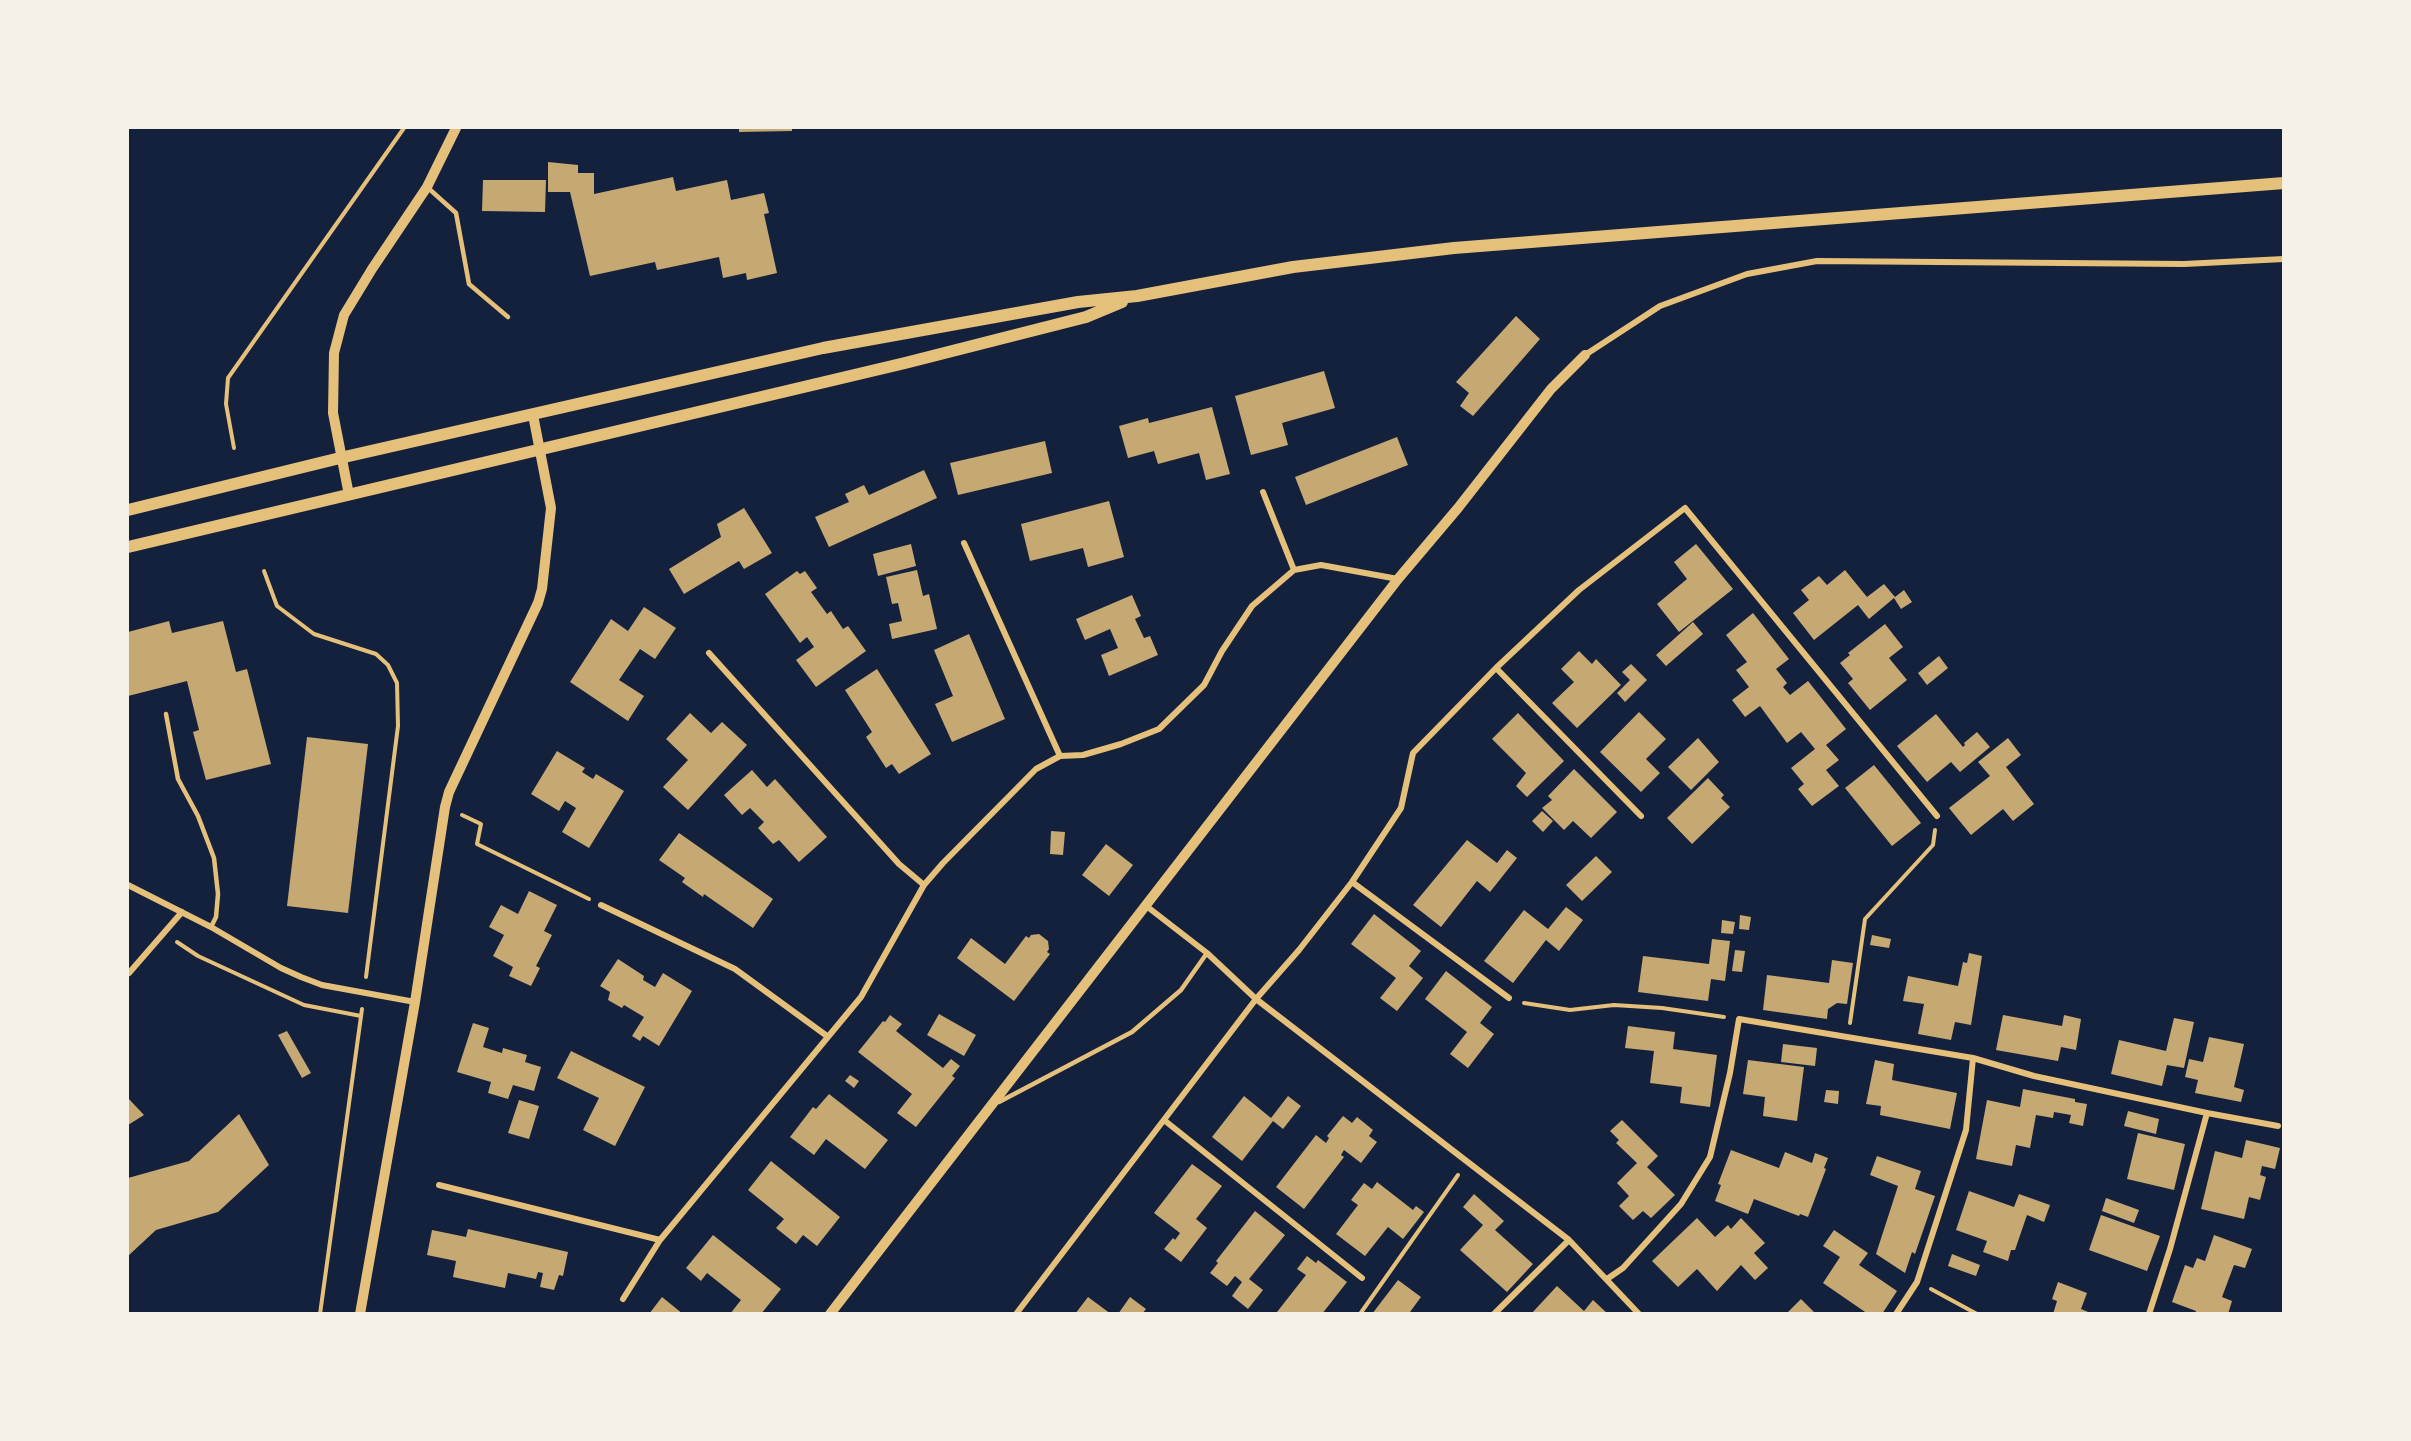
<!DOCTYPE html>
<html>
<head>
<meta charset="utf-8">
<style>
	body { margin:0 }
	#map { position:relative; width:2411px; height:1441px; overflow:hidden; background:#14213d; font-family:"Fira Sans",sans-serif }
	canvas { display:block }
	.frame { position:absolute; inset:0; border:129px solid #f6f1e7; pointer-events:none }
</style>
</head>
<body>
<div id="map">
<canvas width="2411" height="1441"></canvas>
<div class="frame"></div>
</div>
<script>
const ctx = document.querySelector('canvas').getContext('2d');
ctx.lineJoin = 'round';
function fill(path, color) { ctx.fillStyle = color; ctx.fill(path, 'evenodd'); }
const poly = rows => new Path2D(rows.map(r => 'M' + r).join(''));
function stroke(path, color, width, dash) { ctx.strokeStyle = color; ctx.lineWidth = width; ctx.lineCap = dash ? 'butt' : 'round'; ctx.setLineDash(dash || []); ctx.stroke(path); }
const building = poly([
	[739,128,792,128,792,131,739,132],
	[548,162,578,165,578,173,594,173,594,194,673,177,676,191,727,180,731,200,764,193,769,213,764,214,777,273,747,280,746,273,723,278,719,257,657,270,655,262,590,276,570,192,548,192],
	[483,180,546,180,545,212,482,211],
	[1516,316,1540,339,1473,416,1460,406,1469,393,1456,382],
	[1324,371,1335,408,1282,423,1288,445,1251,455,1235,396],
	[1212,407,1230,474,1206,480,1199,453,1158,464,1154,451,1128,458,1119,426,1148,418,1149,423],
	[1397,437,1408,465,1306,505,1295,477],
	[1045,441,1052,473,958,495,950,463],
	[924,470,937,498,829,547,815,517,849,502,845,494,864,485,869,495],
	[1109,501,1124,557,1088,567,1083,548,1030,561,1021,524],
	[744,508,772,553,744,569,739,561,684,594,669,569,721,537,717,524],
	[911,544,916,566,878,576,873,554],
	[1696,544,1733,589,1679,632,1657,604,1687,579,1674,562],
	[917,570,923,596,929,594,937,629,892,639,889,624,902,621,898,603,892,604,886,577],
	[1845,570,1867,597,1884,584,1895,597,1904,590,1912,602,1901,609,1894,598,1869,619,1858,605,1814,640,1793,613,1809,600,1801,590,1819,576,1827,585],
	[797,571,800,574,805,571,817,588,811,592,827,614,831,611,843,629,848,626,866,651,816,687,796,660,814,647,807,637,800,643,765,594],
	[1132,595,1141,616,1135,619,1144,638,1150,636,1158,655,1109,676,1101,655,1118,648,1110,629,1085,640,1076,619],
	[644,607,676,628,655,659,640,649,619,680,644,696,628,721,570,682,611,619,628,631],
	[1753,613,1789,659,1776,669,1787,683,1783,687,1790,695,1808,681,1846,729,1826,745,1839,760,1826,770,1839,786,1812,806,1798,789,1804,784,1791,768,1815,749,1801,732,1787,743,1760,706,1745,717,1732,700,1749,687,1736,670,1747,662,1726,635],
	[169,621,172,633,223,621,236,672,247,669,271,764,206,780,193,732,199,730,187,681,128,696,128,632],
	[1693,622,1703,634,1666,666,1656,655],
	[1885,624,1903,647,1889,658,1907,680,1870,710,1848,683,1853,679,1840,663,1850,655,1848,653],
	[969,634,1005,719,952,742,935,704,953,696,934,650],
	[1579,651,1592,664,1596,659,1621,685,1577,728,1552,703,1574,682,1561,669],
	[1939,656,1948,668,1927,685,1918,673],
	[1631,664,1647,680,1625,702,1617,693,1630,680,1622,672],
	[877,669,931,754,899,774,892,764,886,768,866,737,872,732,845,690],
	[1639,712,1666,739,1646,759,1660,773,1641,792,1600,752],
	[690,713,711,733,722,722,747,745,688,810,663,787,688,760,666,739],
	[1518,713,1564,761,1527,797,1516,786,1526,773,1492,739],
	[1936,714,1963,747,1965,745,1964,743,1977,732,1990,747,1960,772,1951,762,1927,782,1897,746],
	[307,737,368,744,348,913,287,906],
	[1698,738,1719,762,1691,790,1668,767],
	[2008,738,2021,755,2006,767,2034,804,2013,821,2003,809,1971,835,1949,808,1990,776,1978,762],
	[557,751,585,768,582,772,593,779,596,774,624,791,589,848,562,832,576,808,565,801,559,811,531,794],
	[1874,765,1921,823,1892,846,1845,788],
	[1574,769,1617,812,1591,838,1573,821,1564,830,1542,808,1552,800,1548,796],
	[752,770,767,787,775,779,827,837,799,862,779,840,773,844,758,828,764,822,750,808,742,815,724,795],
	[1708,778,1724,795,1721,798,1730,807,1692,844,1667,818],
	[1542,811,1553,821,1543,832,1532,821],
	[1051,831,1065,832,1063,855,1050,854],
	[679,833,773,899,753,928,704,894,703,897,682,882,685,878,659,860],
	[1467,840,1497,863,1507,850,1517,858,1490,892,1477,881,1441,927,1413,905],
	[1106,844,1133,865,1109,896,1082,875],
	[1596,856,1612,872,1582,901,1566,885],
	[529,891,557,905,544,931,552,935,536,966,540,968,531,986,509,976,513,967,493,956,504,935,489,927,501,905,518,914],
	[1566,907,1583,920,1559,951,1546,940,1513,983,1484,961,1524,910,1548,929],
	[1374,914,1421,951,1409,966,1423,978,1397,1011,1380,998,1396,978,1351,944],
	[1740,915,1751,917,1749,930,1739,929],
	[1722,920,1735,922,1733,934,1721,933],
	[1039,934,1048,941,1049,949,1047,952,1050,954,1014,1001,957,958,971,938,1005,964,1026,936,1029,938,1031,935],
	[1872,935,1891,939,1889,948,1870,945],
	[1712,939,1730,941,1725,981,1711,979,1708,1001,1638,992,1643,956,1709,964],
	[1735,950,1745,951,1742,972,1732,971],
	[1969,953,1982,956,1971,1025,1955,1022,1951,1040,1918,1034,1924,1004,1903,1001,1908,976,1958,986,1963,962,1967,963],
	[618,959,644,976,643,980,655,987,663,973,692,991,659,1046,643,1036,640,1041,632,1036,644,1017,624,1005,622,1008,608,1000,610,992,600,986],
	[1832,960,1853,963,1847,1004,1837,1003,1828,1009,1827,1019,1763,1010,1767,975,1829,983],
	[1446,971,1492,1007,1480,1023,1494,1034,1468,1068,1450,1054,1467,1032,1425,999],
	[939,1014,976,1035,964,1056,927,1035],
	[890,1015,902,1024,896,1031,943,1068,951,1059,960,1066,952,1076,955,1078,916,1127,897,1113,912,1094,858,1052,883,1021,885,1022],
	[2003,1015,2062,1026,2064,1015,2081,1019,2076,1050,2061,1047,2058,1061,1996,1050],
	[2174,1018,2194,1022,2184,1068,2167,1065,2162,1086,2111,1074,2119,1040,2166,1051],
	[473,1023,489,1028,483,1047,502,1053,503,1048,527,1055,525,1062,541,1067,534,1091,513,1085,508,1099,488,1093,491,1082,457,1072],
	[1628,1026,1675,1032,1673,1049,1717,1055,1710,1107,1680,1103,1682,1087,1650,1083,1654,1051,1625,1048],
	[287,1031,311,1073,302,1078,278,1035],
	[2209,1037,2244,1044,2234,1087,2244,1090,2241,1102,2195,1093,2198,1080,2185,1077,2189,1059,2203,1062],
	[1783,1044,1817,1048,1815,1066,1781,1062],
	[571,1051,645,1087,615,1146,583,1130,599,1098,557,1078],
	[1748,1060,1804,1067,1797,1121,1763,1116,1765,1097,1743,1094],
	[1875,1060,1894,1064,1892,1080,1957,1093,1950,1129,1880,1115,1881,1106,1866,1104],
	[850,1075,859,1081,854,1088,845,1081],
	[2023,1089,2075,1099,2075,1102,2087,1104,2083,1126,2069,1123,2071,1115,2054,1112,2053,1118,2036,1115,2030,1148,2016,1145,2012,1166,1976,1159,1987,1100,2020,1107],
	[1826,1090,1839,1091,1838,1104,1824,1102],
	[829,1094,888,1140,865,1169,826,1139,814,1155,790,1137,813,1107,816,1109],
	[1244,1096,1271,1118,1288,1096,1301,1106,1283,1129,1273,1121,1242,1161,1212,1137],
	[128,1098,144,1115,128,1125],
	[519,1100,539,1106,529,1139,508,1133],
	[2128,1111,2159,1119,2156,1134,2124,1126],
	[239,1114,269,1165,218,1212,156,1230,128,1256,128,1178,189,1161],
	[1343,1116,1352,1123,1357,1117,1373,1130,1369,1136,1377,1142,1361,1163,1344,1150,1341,1155,1344,1157,1304,1209,1276,1187,1316,1135,1326,1143,1329,1138,1327,1136],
	[1622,1120,1658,1156,1647,1167,1675,1195,1651,1218,1643,1211,1633,1220,1619,1206,1629,1196,1617,1183,1637,1163,1616,1143,1619,1140,1610,1131],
	[2138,1133,2185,1144,2174,1190,2127,1179],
	[2246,1140,2280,1148,2275,1169,2262,1166,2260,1175,2266,1177,2260,1200,2249,1197,2244,1219,2201,1209,2215,1151,2242,1158],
	[1731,1150,1779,1168,1785,1152,1812,1163,1815,1153,1828,1158,1824,1168,1826,1169,1808,1217,1800,1214,1799,1216,1754,1199,1748,1214,1715,1201,1721,1185,1718,1184],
	[1877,1156,1921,1171,1915,1189,1935,1196,1915,1254,1912,1252,1905,1273,1876,1254,1898,1186,1870,1175],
	[771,1161,840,1217,817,1246,803,1235,796,1244,776,1228,784,1219,748,1190],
	[1192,1164,1222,1186,1196,1219,1207,1228,1181,1262,1164,1249,1173,1238,1175,1240,1180,1233,1154,1213],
	[1377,1182,1413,1210,1416,1206,1424,1212,1403,1239,1388,1227,1365,1256,1336,1234,1358,1205,1351,1200,1364,1183,1372,1189],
	[1969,1191,2014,1207,2019,1194,2050,1205,2044,1222,2027,1215,2015,1250,2011,1250,2008,1261,1983,1252,1987,1241,1956,1230],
	[1474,1194,1504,1221,1495,1230,1533,1264,1507,1292,1460,1250,1483,1225,1463,1207],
	[2106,1198,2139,1210,2134,1223,2102,1211],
	[1255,1211,1285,1235,1249,1279,1263,1290,1248,1309,1232,1296,1242,1282,1235,1276,1227,1286,1210,1273,1218,1263,1216,1261],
	[2101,1215,2160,1236,2147,1271,2089,1250],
	[1697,1218,1715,1237,1728,1225,1731,1229,1741,1218,1765,1243,1754,1253,1768,1268,1755,1280,1741,1265,1717,1291,1697,1269,1678,1287,1652,1261],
	[468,1229,568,1252,563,1276,559,1275,554,1290,540,1287,543,1273,538,1272,536,1279,508,1273,505,1288,453,1277,456,1261,427,1255,432,1230,466,1237],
	[1834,1230,1868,1253,1859,1265,1897,1291,1882,1314,1868,1314,1823,1283,1840,1257,1823,1246],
	[713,1235,781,1289,761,1314,730,1314,741,1300,707,1273,701,1281,686,1268],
	[2214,1235,2252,1249,2245,1268,2234,1265,2222,1297,2232,1301,2228,1314,2195,1314,2196,1311,2172,1302,2185,1265,2193,1268,2197,1258,2205,1261],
	[1952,1254,1980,1265,1976,1276,1948,1266],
	[1307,1256,1316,1263,1318,1260,1347,1282,1322,1314,1279,1314,1277,1312,1306,1275,1297,1269],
	[1398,1280,1421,1297,1410,1312,1412,1314,1372,1314],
	[2058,1282,2087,1293,2081,1309,2093,1314,2053,1314,2057,1301,2052,1299],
	[1557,1286,1584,1311,1593,1300,1608,1314,1531,1314],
	[662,1297,683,1314,649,1314],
	[1088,1297,1111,1314,1075,1314],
	[1130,1297,1146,1309,1142,1314,1118,1314],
	[1801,1299,1816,1314,1786,1314]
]);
const path = poly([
	[234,448,226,404,228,378,404,128],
	[264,571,277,606,314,634,376,654,388,665,397,683,398,726,366,977],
	[462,815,481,824,477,844,589,899],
	[177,942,198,956,304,1005,361,1016],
	[1524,1003,1570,1010,1614,1005,1662,1008,1724,1017],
	[1850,1023,1865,919,1933,845,1935,830],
	[1931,1289,1977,1314],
	[320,1314,362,1009],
	[1360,1314,1458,1175]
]);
const service = poly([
	[427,187,456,213,469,284,508,317],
	[166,714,178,779,198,816,214,858,218,894,216,917,211,927],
	[999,1102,1132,1032,1181,990,1207,953]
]);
const minor = poly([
	[1585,355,1660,306,1747,274,1817,261,2184,264,2284,259],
	[1263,492,1294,570],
	[964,543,1060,756],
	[709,653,899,864,924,885],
	[1496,668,1641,816],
	[1352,882,1509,998],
	[128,885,211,927,281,968,301,977,322,985,415,1002],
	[601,905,735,969,827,1036],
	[1145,905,1207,953,1256,999,1569,1240,1639,1314],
	[129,973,182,912],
	[2207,1113,2278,1126],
	[1164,1120,1362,1278],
	[439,1185,660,1240],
	[1607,1279,1623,1268,1681,1204,1710,1157,1730,1073,1739,1019,1973,1058,2034,1076,2207,1113,2170,1249,2149,1314],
	[623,1299,660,1240,861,997,924,885,943,863,1036,769,1060,756,1083,755,1121,744,1159,729,1204,685,1222,651,1252,606,1294,570,1321,565,1398,579],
	[1016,1314,1256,999,1299,950,1352,882,1401,808,1413,753,1496,668,1579,590,1685,508,1937,816],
	[1494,1314,1569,1240],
	[1896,1314,1917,1282,1966,1130,1973,1058]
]);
const tertiary = poly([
	[349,495,333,413,334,353,344,315,372,269,427,187,456,128],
	[360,1314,415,1002,445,807,449,792,538,603,542,589,551,508,533,415],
	[830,1314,1398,579,1458,508,1551,389,1585,355]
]);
const secondary = poly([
	[128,510,340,458,823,348,1078,302,1137,296,1293,267,1454,248,2284,183],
	[128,547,905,363,1086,317,1122,302]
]);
fill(building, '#c6a872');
stroke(path, '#e5c07b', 4);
stroke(service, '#e5c07b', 4.5);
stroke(minor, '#e5c07b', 6);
stroke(tertiary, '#e5c07b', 10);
stroke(secondary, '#e5c07b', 12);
</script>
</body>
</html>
